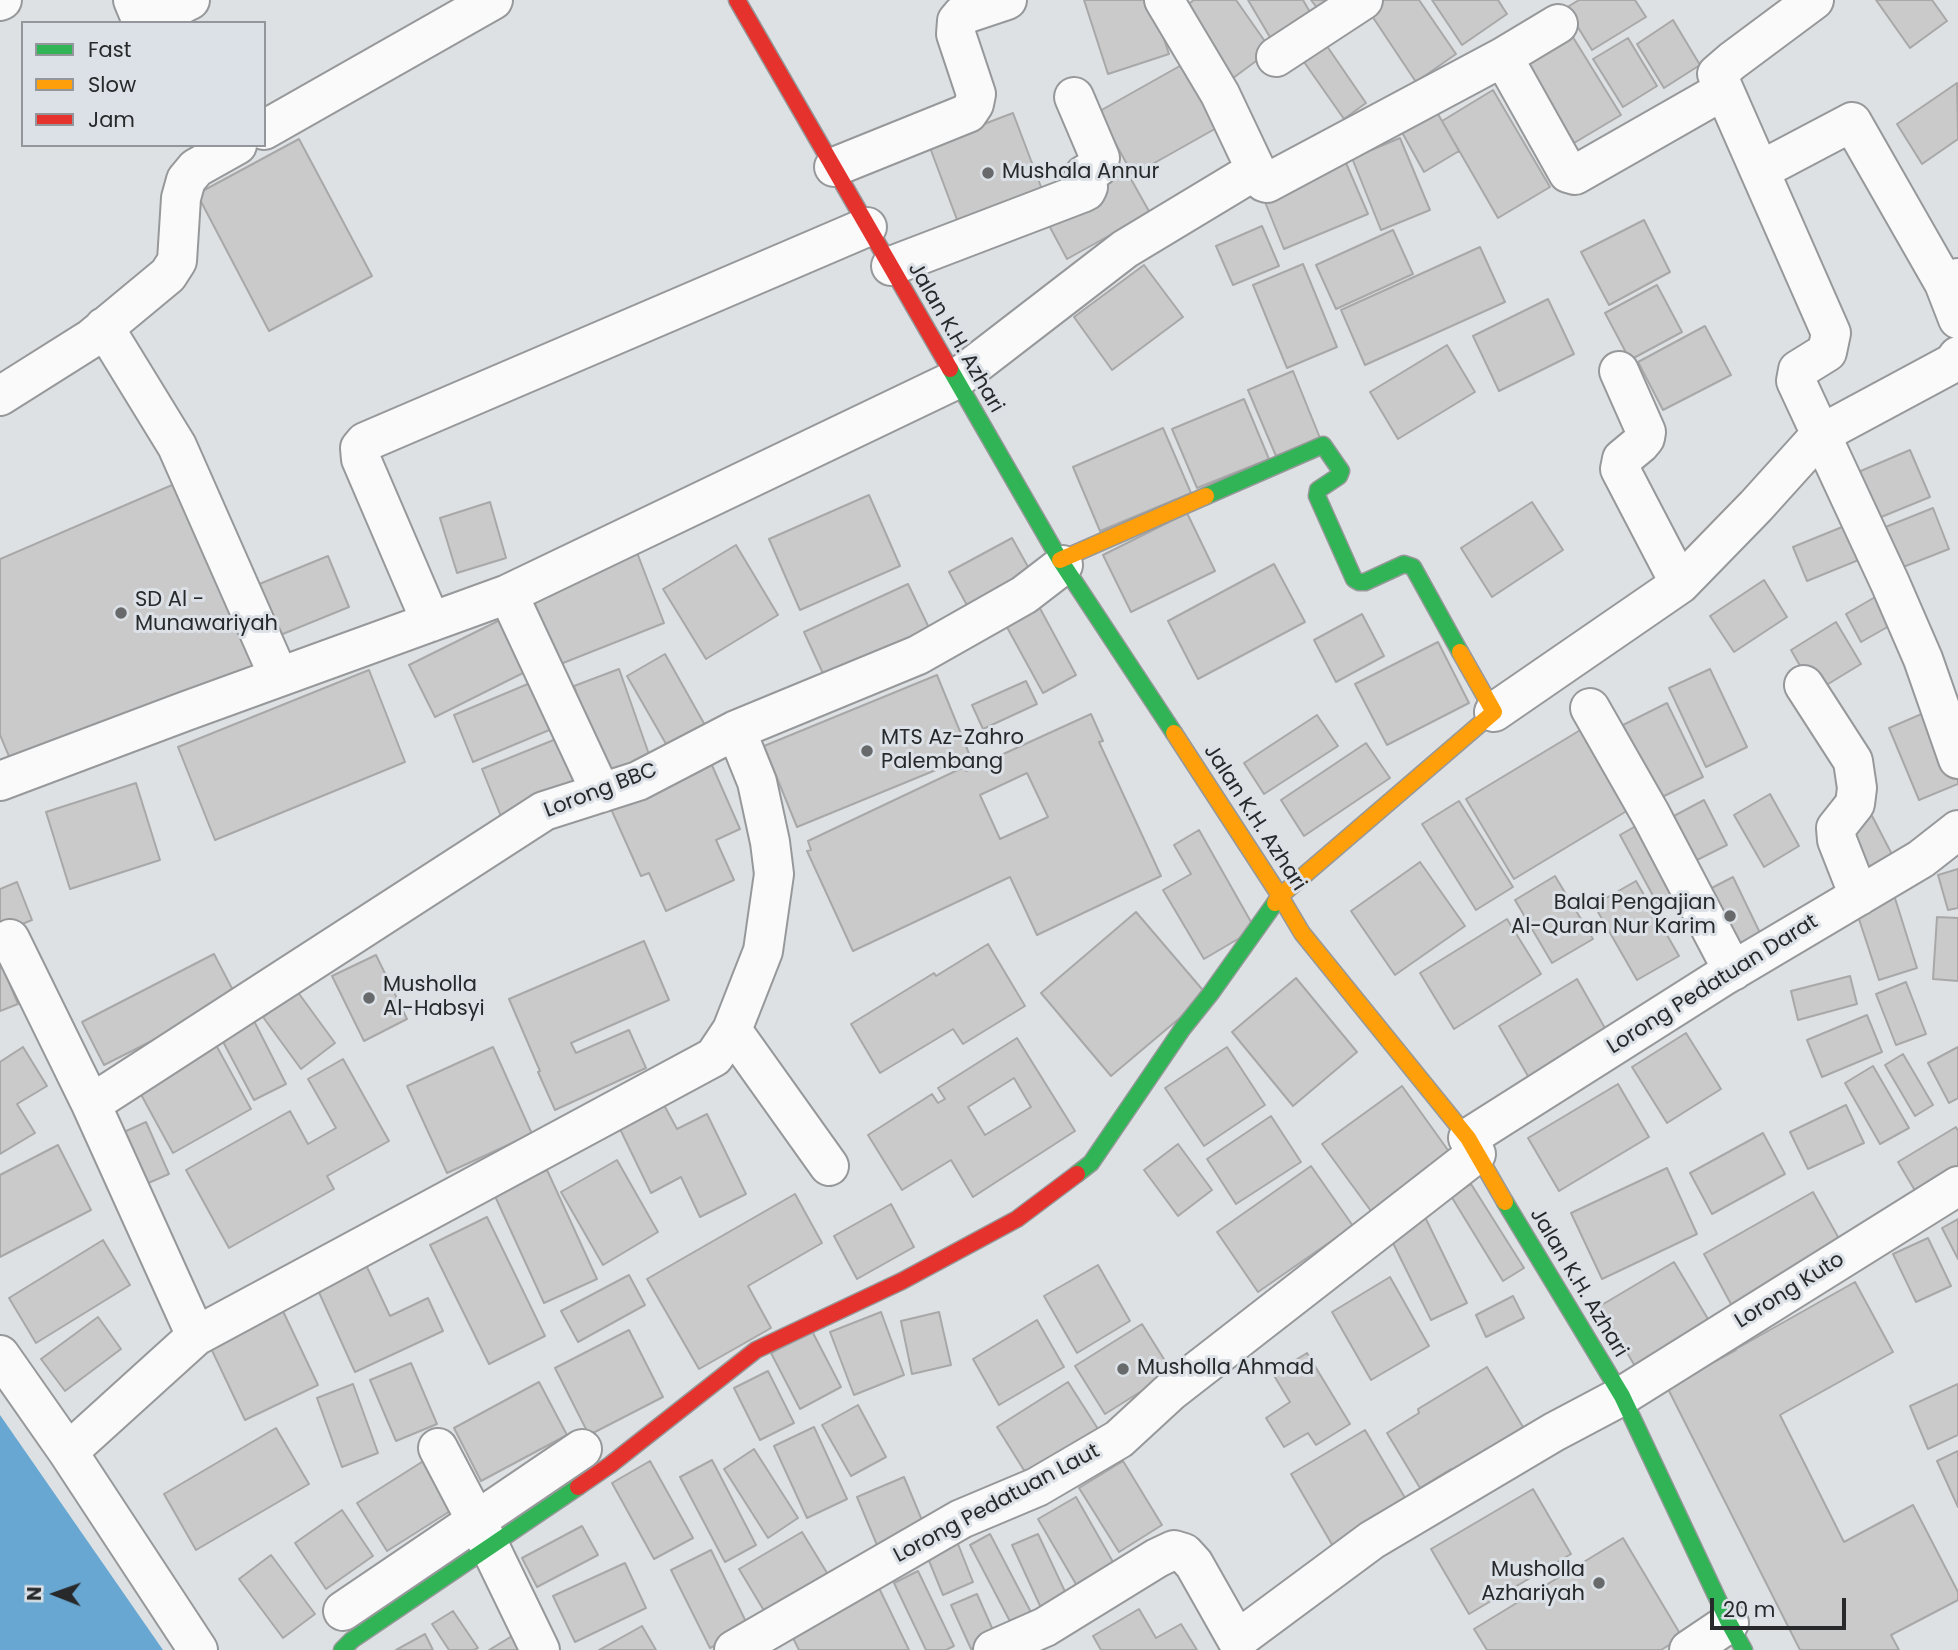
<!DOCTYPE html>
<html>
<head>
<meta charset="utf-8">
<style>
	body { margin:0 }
	#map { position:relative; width:1958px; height:1650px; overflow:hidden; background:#dee1e3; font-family:Poppins,sans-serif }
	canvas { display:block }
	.legend { position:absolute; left:21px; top:21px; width:245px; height:126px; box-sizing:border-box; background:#dbe1e6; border:2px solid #93979b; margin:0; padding:9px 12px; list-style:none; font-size:21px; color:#27292b }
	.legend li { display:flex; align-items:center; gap:14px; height:35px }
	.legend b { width:35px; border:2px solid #93979b }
	.north { position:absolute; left:21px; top:1559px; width:70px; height:70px; -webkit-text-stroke:5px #dbe1e6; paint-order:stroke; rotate:271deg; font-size:19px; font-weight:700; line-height:28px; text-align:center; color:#27292b }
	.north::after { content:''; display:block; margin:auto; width:24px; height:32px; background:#27292b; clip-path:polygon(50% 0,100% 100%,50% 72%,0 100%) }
	.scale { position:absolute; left:1710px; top:1598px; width:136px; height:32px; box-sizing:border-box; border:4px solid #27292b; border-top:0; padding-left:9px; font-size:21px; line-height:24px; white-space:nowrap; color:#27292b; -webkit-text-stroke:5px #dbe1e6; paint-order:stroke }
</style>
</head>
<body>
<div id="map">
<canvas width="1958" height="1650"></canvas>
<ul class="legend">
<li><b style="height:9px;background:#30b455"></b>Fast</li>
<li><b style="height:9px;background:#ff9f0a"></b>Slow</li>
<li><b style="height:9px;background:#e5322d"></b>Jam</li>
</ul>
<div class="north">N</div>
<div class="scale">20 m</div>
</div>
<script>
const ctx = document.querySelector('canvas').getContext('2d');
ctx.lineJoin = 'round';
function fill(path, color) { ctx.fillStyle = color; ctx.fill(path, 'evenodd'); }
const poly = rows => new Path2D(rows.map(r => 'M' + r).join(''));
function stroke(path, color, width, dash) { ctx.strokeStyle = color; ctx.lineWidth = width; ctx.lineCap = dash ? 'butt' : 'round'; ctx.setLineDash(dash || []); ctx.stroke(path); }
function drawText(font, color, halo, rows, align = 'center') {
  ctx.font = font + ' Poppins,sans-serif'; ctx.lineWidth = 6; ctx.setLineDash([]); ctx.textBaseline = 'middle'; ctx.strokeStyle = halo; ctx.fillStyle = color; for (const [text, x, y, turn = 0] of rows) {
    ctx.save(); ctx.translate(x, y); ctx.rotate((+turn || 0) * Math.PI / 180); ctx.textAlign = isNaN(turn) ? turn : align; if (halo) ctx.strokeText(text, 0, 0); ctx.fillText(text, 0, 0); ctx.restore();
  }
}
const water = poly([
	[0,1415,163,1650,0,1650]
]);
const building = poly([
	[1084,0,1151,0,1169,54,1108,74,1084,0],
	[1194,0,1236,0,1271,50,1225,84,1176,13,1194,0],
	[1248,0,1303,0,1314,19,1274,44,1248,0],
	[1311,0,1348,0,1324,17,1311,0],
	[1369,0,1419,0,1456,54,1416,82,1364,4,1369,0],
	[1432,0,1498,0,1507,14,1462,45,1432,0],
	[1579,0,1635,0,1646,17,1592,50,1566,8,1579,0],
	[1876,0,1932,0,1947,21,1910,48,1876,0],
	[1673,20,1700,65,1664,88,1637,44,1673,20],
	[1571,34,1621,115,1574,143,1525,62,1571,34],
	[1320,36,1366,103,1344,119,1297,52,1320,36],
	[1628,38,1657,86,1623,107,1593,59,1628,38],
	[1194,58,1229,121,1133,175,1098,112,1194,58],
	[1957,83,1958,139,1922,164,1897,124,1957,83],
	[1493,90,1550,187,1498,218,1442,121,1493,90],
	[1429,98,1459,151,1424,172,1394,118,1429,98],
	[1013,113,1046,200,962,233,929,145,1013,113],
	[1400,138,1430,210,1381,230,1352,158,1400,138],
	[299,139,372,276,269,331,197,194,299,139],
	[1346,163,1368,214,1284,249,1263,197,1346,163],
	[1127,172,1150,213,1067,259,1045,218,1127,172],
	[1644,220,1670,272,1609,305,1581,252,1644,220],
	[1262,226,1279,266,1233,285,1216,246,1262,226],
	[1393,230,1413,274,1336,309,1316,265,1393,230],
	[1480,247,1505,302,1365,365,1341,310,1480,247],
	[1303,264,1337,347,1287,368,1253,285,1303,264],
	[1144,265,1183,317,1112,370,1074,317,1144,265],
	[1657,285,1682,332,1630,360,1605,313,1657,285],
	[1548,299,1574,354,1499,391,1473,336,1548,299],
	[1705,326,1731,375,1663,410,1638,362,1705,326],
	[1447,345,1475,392,1398,439,1370,392,1447,345],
	[1293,371,1320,438,1276,456,1248,390,1293,371],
	[1244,399,1269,459,1197,488,1172,429,1244,399],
	[1163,428,1191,493,1100,531,1073,467,1163,428],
	[1910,450,1930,497,1869,522,1849,476,1910,450],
	[186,479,265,666,16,773,0,735,0,559,186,479],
	[869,495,900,566,800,610,769,539,869,495],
	[490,502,506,558,457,573,440,518,490,502],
	[1532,502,1563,550,1492,597,1461,548,1532,502],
	[1933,508,1949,549,1893,571,1878,530,1933,508],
	[1187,513,1215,571,1131,612,1103,555,1187,513],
	[1847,525,1861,559,1807,581,1793,547,1847,525],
	[1012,538,1032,574,969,609,949,572,1012,538],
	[736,545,778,615,706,659,663,589,736,545],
	[636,550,664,623,558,665,530,592,636,550],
	[328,556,349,607,273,638,252,587,328,556],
	[1274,564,1305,622,1198,679,1168,621,1274,564],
	[1764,580,1787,617,1734,652,1710,616,1764,580],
	[908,584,931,632,826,680,804,632,908,584],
	[1882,593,1898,621,1861,642,1846,614,1882,593],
	[1036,601,1076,675,1043,693,1003,620,1036,601],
	[1362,614,1384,656,1336,682,1314,640,1362,614],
	[500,620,525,672,435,717,409,665,500,620],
	[1836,622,1861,664,1815,692,1791,650,1836,622],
	[1438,642,1469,703,1387,745,1355,684,1438,642],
	[665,654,710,734,673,756,627,676,665,654],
	[619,669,651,760,606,777,574,686,619,669],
	[1710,669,1747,747,1706,767,1669,688,1710,669],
	[369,670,405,762,215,840,178,747,369,670],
	[937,675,970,756,797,827,764,746,937,675],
	[535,681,554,728,473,762,454,715,535,681],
	[1026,681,1037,704,983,729,972,705,1026,681],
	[1667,703,1703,777,1658,799,1623,725,1667,703],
	[1931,710,1958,773,1958,784,1919,800,1889,728,1931,710],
	[1091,714,1103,741,1099,742,1161,876,1037,935,1010,877,853,951,807,851,811,850,808,841,964,767,966,771,1091,714],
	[1027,773,1048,817,1000,839,980,795,1027,773],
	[1317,715,1338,746,1264,794,1244,763,1317,715],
	[1592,723,1640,803,1514,879,1466,799,1592,723],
	[566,735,586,783,502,819,482,769,566,735],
	[1366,743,1390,778,1304,836,1281,800,1366,743],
	[711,763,740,829,716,840,734,880,666,911,649,873,641,876,611,809,711,763],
	[136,783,160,860,70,889,46,812,136,783],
	[1770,794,1799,846,1764,867,1734,815,1770,794],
	[1704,800,1727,845,1695,861,1672,817,1704,800],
	[1459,801,1513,887,1476,910,1422,824,1459,801],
	[1870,812,1897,864,1866,881,1838,830,1870,812],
	[1650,818,1687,887,1657,903,1620,835,1650,818],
	[1199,830,1255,929,1204,959,1163,890,1191,874,1174,845,1199,830],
	[1420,862,1465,926,1395,975,1351,911,1420,862],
	[1958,869,1958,908,1948,910,1938,875,1958,869],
	[1555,876,1593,939,1552,963,1515,900,1555,876],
	[1733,877,1762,937,1728,954,1698,895,1733,877],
	[1636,881,1679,956,1637,980,1594,905,1636,881],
	[17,882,32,920,0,933,0,889,17,882],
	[1894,895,1917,968,1879,980,1855,907,1894,895],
	[1136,912,1207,995,1111,1076,1041,993,1136,912],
	[1937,917,1958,918,1958,981,1933,979,1937,917],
	[1507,919,1541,974,1454,1029,1420,973,1507,919],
	[644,941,669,1000,571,1043,576,1053,629,1030,646,1068,555,1110,538,1072,540,1071,509,999,644,941],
	[988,944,1025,1006,963,1044,953,1029,880,1073,851,1024,934,973,936,976,988,944],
	[214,954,237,998,104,1065,82,1022,214,954],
	[376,955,407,1019,364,1041,332,976,376,955],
	[0,961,18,1004,0,1011,0,961],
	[1850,976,1857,1004,1798,1020,1791,991,1850,976],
	[1296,978,1357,1052,1293,1106,1232,1032,1296,978],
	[1577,979,1610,1037,1532,1083,1499,1026,1577,979],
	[1906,982,1926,1034,1896,1045,1876,994,1906,982],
	[297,991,335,1043,301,1069,263,1017,297,991],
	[1867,1015,1882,1052,1822,1077,1807,1040,1867,1015],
	[253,1019,286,1084,254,1100,220,1036,253,1019],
	[1686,1033,1721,1089,1667,1123,1632,1067,1686,1033],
	[1017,1038,1075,1131,973,1197,951,1160,902,1190,868,1135,932,1094,938,1103,945,1099,938,1088,1017,1038],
	[1014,1078,1031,1107,985,1135,968,1107,1014,1078],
	[216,1045,251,1109,173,1153,138,1089,216,1045],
	[23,1047,47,1086,17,1104,35,1133,0,1154,0,1062,23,1047],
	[493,1047,532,1134,447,1173,407,1086,493,1047],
	[1227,1047,1265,1105,1204,1146,1165,1088,1227,1047],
	[1958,1047,1958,1098,1949,1103,1928,1063,1958,1047],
	[1903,1054,1933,1105,1915,1116,1885,1065,1903,1054],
	[343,1059,389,1141,327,1176,334,1189,229,1248,186,1170,290,1111,308,1144,336,1128,308,1079,343,1059],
	[1873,1066,1909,1128,1880,1144,1845,1083,1873,1066],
	[1618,1084,1649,1137,1559,1191,1528,1138,1618,1084],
	[1402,1086,1450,1153,1371,1211,1322,1144,1402,1086],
	[664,1105,677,1129,707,1114,746,1194,700,1217,681,1177,651,1193,619,1127,664,1105],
	[1846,1105,1864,1143,1808,1169,1790,1132,1846,1105],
	[1271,1116,1301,1162,1236,1204,1207,1159,1271,1116],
	[146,1122,169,1174,137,1188,113,1137,146,1122],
	[1956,1127,1958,1131,1958,1170,1917,1194,1898,1162,1956,1127],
	[1763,1133,1785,1174,1712,1214,1690,1173,1763,1133],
	[1178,1144,1212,1190,1178,1216,1144,1170,1178,1144],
	[58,1145,91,1210,0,1257,0,1175,58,1145],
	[617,1160,658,1232,603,1265,561,1192,617,1160],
	[1311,1166,1353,1226,1258,1292,1217,1232,1311,1166],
	[1667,1168,1697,1234,1602,1279,1571,1213,1667,1168],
	[547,1170,597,1279,544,1303,494,1194,547,1170],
	[1471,1184,1524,1268,1503,1281,1451,1196,1471,1184],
	[1813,1192,1842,1244,1732,1306,1704,1254,1813,1192],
	[795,1194,822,1243,748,1286,771,1328,699,1369,647,1279,795,1194],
	[891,1204,914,1247,857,1279,834,1236,891,1204],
	[1423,1213,1467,1303,1431,1320,1387,1231,1423,1213],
	[487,1217,545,1336,489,1364,430,1245,487,1217],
	[1958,1219,1958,1259,1942,1228,1958,1219],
	[1928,1238,1951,1286,1916,1302,1893,1254,1928,1238],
	[103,1240,130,1285,36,1343,9,1298,103,1240],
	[1674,1262,1711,1324,1636,1368,1600,1306,1674,1262],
	[366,1265,390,1316,428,1298,443,1331,355,1372,317,1288,366,1265],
	[1098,1265,1130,1321,1077,1353,1044,1296,1098,1265],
	[629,1275,645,1305,578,1342,561,1311,629,1275],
	[1390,1277,1429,1346,1371,1380,1332,1312,1390,1277],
	[1855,1282,1893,1352,1780,1415,1844,1542,1913,1505,1958,1592,1958,1600,1891,1635,1899,1650,1800,1650,1667,1387,1736,1350,1736,1349,1855,1282],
	[1513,1296,1524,1318,1486,1337,1476,1315,1513,1296],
	[281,1307,318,1385,245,1420,208,1342,281,1307],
	[881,1312,904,1375,854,1395,830,1332,881,1312],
	[939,1312,951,1365,912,1374,901,1321,939,1312],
	[98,1317,121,1349,65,1391,41,1359,98,1317],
	[1037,1320,1064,1367,999,1405,973,1359,1037,1320],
	[1142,1324,1172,1372,1105,1414,1075,1366,1142,1324],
	[629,1330,663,1397,589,1435,555,1368,629,1330],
	[812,1331,841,1387,800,1409,771,1353,812,1331],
	[1307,1353,1350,1424,1316,1445,1308,1433,1284,1447,1266,1418,1290,1402,1273,1374,1307,1353],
	[411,1363,437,1424,396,1441,370,1380,411,1363],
	[1487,1367,1529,1437,1458,1479,1451,1469,1420,1488,1387,1433,1419,1413,1418,1409,1487,1367],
	[768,1371,794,1423,760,1440,734,1388,768,1371],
	[539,1382,567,1435,481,1481,454,1428,539,1382],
	[1068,1382,1098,1429,1027,1475,997,1427,1068,1382],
	[353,1384,378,1453,342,1467,317,1398,353,1384],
	[1958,1384,1958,1435,1928,1449,1910,1406,1958,1384],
	[858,1405,886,1457,851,1476,822,1425,858,1405],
	[814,1427,847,1499,807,1518,774,1446,814,1427],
	[276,1428,309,1484,196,1550,164,1494,276,1428],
	[1365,1430,1408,1503,1334,1548,1291,1474,1365,1430],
	[754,1449,798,1518,768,1538,724,1469,754,1449],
	[1958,1451,1958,1507,1937,1461,1958,1451],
	[425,1460,455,1508,387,1551,357,1503,425,1460],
	[712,1460,756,1545,725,1562,680,1477,712,1460],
	[650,1461,693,1538,654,1559,612,1483,650,1461],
	[1123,1461,1162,1525,1119,1552,1079,1488,1123,1461],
	[904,1477,924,1525,877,1545,857,1497,904,1477],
	[1533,1489,1571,1554,1469,1614,1431,1549,1533,1489],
	[1076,1497,1117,1569,1080,1591,1038,1519,1076,1497],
	[342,1510,373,1556,326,1589,295,1543,342,1510],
	[582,1526,598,1555,537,1587,522,1558,582,1526],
	[802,1532,832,1581,769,1619,739,1569,802,1532],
	[990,1534,1034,1618,1014,1629,970,1545,990,1534],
	[1038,1534,1068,1598,1042,1610,1012,1545,1038,1534],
	[1623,1538,1682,1637,1661,1650,1487,1650,1474,1629,1623,1538],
	[956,1539,973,1582,943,1595,925,1551,956,1539],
	[711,1550,749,1628,710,1648,671,1570,711,1550],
	[271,1555,315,1614,283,1638,239,1579,271,1555],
	[625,1563,646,1608,575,1642,553,1596,625,1563],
	[918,1571,954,1646,946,1650,926,1650,894,1583,918,1571],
	[879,1588,909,1650,799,1650,790,1632,879,1588],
	[977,1594,996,1637,971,1649,951,1605,977,1594],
	[1139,1609,1156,1638,1181,1624,1197,1650,1101,1650,1093,1636,1139,1609],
	[453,1611,478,1648,474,1650,449,1650,432,1624,453,1611],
	[642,1626,656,1650,599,1650,642,1626],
	[517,1633,527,1650,489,1650,517,1633],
	[425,1634,433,1650,396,1650,425,1634]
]);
const street = poly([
	[133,0,140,17,149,16,168,11,190,0],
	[1164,0,1220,94,1256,170,1264,182,1267,183,1503,57,1568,173,1575,175,1724,90],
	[1814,0,1732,61,1717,74,1831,333,1827,352,1798,370,1796,381,1890,583,1923,659,1958,759],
	[0,1,2,0],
	[1276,57,1363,0],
	[1503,57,1558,24],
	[264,130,493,0],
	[834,167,968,113,974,104,976,94,956,34,957,21,962,15,1007,0],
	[1761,170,1852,122,1944,283,1958,278],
	[891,266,1082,193,1086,191,1088,187,1084,175,1098,167,1100,158,1074,97],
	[1944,283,1958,319],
	[104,327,177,446,279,677],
	[1619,371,1646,432,1645,438,1640,444,1622,459,1620,469,1680,584],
	[0,396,92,338,168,275,177,261,181,198,186,180,196,168,237,145],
	[508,594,601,793],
	[431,622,361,459,360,448,365,442,867,227],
	[1804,685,1853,761,1857,788,1855,804,1836,828,1837,840,1859,896],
	[1590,708,1651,815,1733,971],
	[1494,712,1680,584,1756,506,1821,434,1953,363,1958,356],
	[0,781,186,711,508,594,955,380,1125,249,1256,170],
	[10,939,91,1104,196,1336,714,1057,732,1030,763,951,774,874,770,842,757,782,736,730],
	[732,1030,829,1166],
	[91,1104,544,811,638,781,736,730,918,655,1024,595,1063,565],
	[1468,1138,1722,977,1921,859,1958,830],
	[196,1336,68,1452,198,1650],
	[0,1355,68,1452],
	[438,1448,490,1547,540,1650],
	[343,1611,582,1449],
	[734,1650,961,1519,1037,1487,1119,1439,1170,1392,1476,1154],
	[993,1650,1045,1627,1157,1558,1174,1550,1184,1553,1194,1564,1237,1640,1372,1540,1554,1432,1622,1396,1958,1186],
	[1689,1650,1729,1623]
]);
const fast = poly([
	[950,369,1060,560,1174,733],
	[1206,496,1323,445,1341,471,1339,476,1318,490,1317,496,1354,579,1359,582,1365,582,1404,564,1413,567,1460,652],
	[1077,1174,1091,1163,1183,1028,1211,993,1275,903],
	[1505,1202,1622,1396,1729,1623,1744,1650],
	[342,1650,352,1640,578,1487]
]);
const slow = poly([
	[1060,560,1206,496],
	[1174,733,1280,896,1302,933,1468,1138,1505,1202],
	[1275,903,1280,896,1494,712,1460,652]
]);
const jam = poly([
	[737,0,950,369],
	[578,1487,610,1465,756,1350,902,1281,1017,1219,1077,1174]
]);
const markers = [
	[988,173,7,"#67696b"],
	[121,613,7,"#67696b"],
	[867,751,7,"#67696b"],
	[1730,916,7,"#67696b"],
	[369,998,7,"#67696b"],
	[1123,1369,7,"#67696b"],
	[1599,1583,7,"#67696b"]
];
const poiNames = [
	["Mushala Annur",1002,173],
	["SD Al -",135,601],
	["Munawariyah",135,625],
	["MTS Az-Zahro",881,739],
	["Palembang",881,763],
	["Balai Pengajian",1716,904,"right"],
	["Al-Quran Nur Karim",1716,928,"right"],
	["Musholla",383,986],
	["Al-Habsyi",383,1010],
	["Musholla Ahmad",1137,1369],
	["Musholla",1585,1571,"right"],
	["Azhariyah",1585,1595,"right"]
];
const streetNames = [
	["Jalan K.H. Azhari",955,338,60],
	["Lorong BBC",601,791,-21],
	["Jalan K.H. Azhari",1254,818,57],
	["Lorong Pedatuan Darat",1713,985,-32],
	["Jalan K.H. Azhari",1578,1283,59],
	["Lorong Kuto",1790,1291,-32],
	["Lorong Pedatuan Laut",997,1504,-28]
];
fill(water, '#67a7d2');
fill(building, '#cacaca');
stroke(building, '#a8a8a8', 2);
stroke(street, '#96989a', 42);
stroke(fast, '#96989a', 19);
stroke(slow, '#96989a', 19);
stroke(jam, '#96989a', 19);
stroke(street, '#fafafb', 38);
stroke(fast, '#30b455', 16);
stroke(slow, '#ff9f0a', 16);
stroke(jam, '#e5322d', 16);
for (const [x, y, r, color] of markers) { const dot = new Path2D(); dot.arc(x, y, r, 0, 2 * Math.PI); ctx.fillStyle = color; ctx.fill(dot); stroke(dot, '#dbe1e6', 2.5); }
drawText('21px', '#27292b', '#dbe1e6', poiNames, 'left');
drawText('21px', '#27292b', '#dbe1e6', streetNames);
</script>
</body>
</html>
